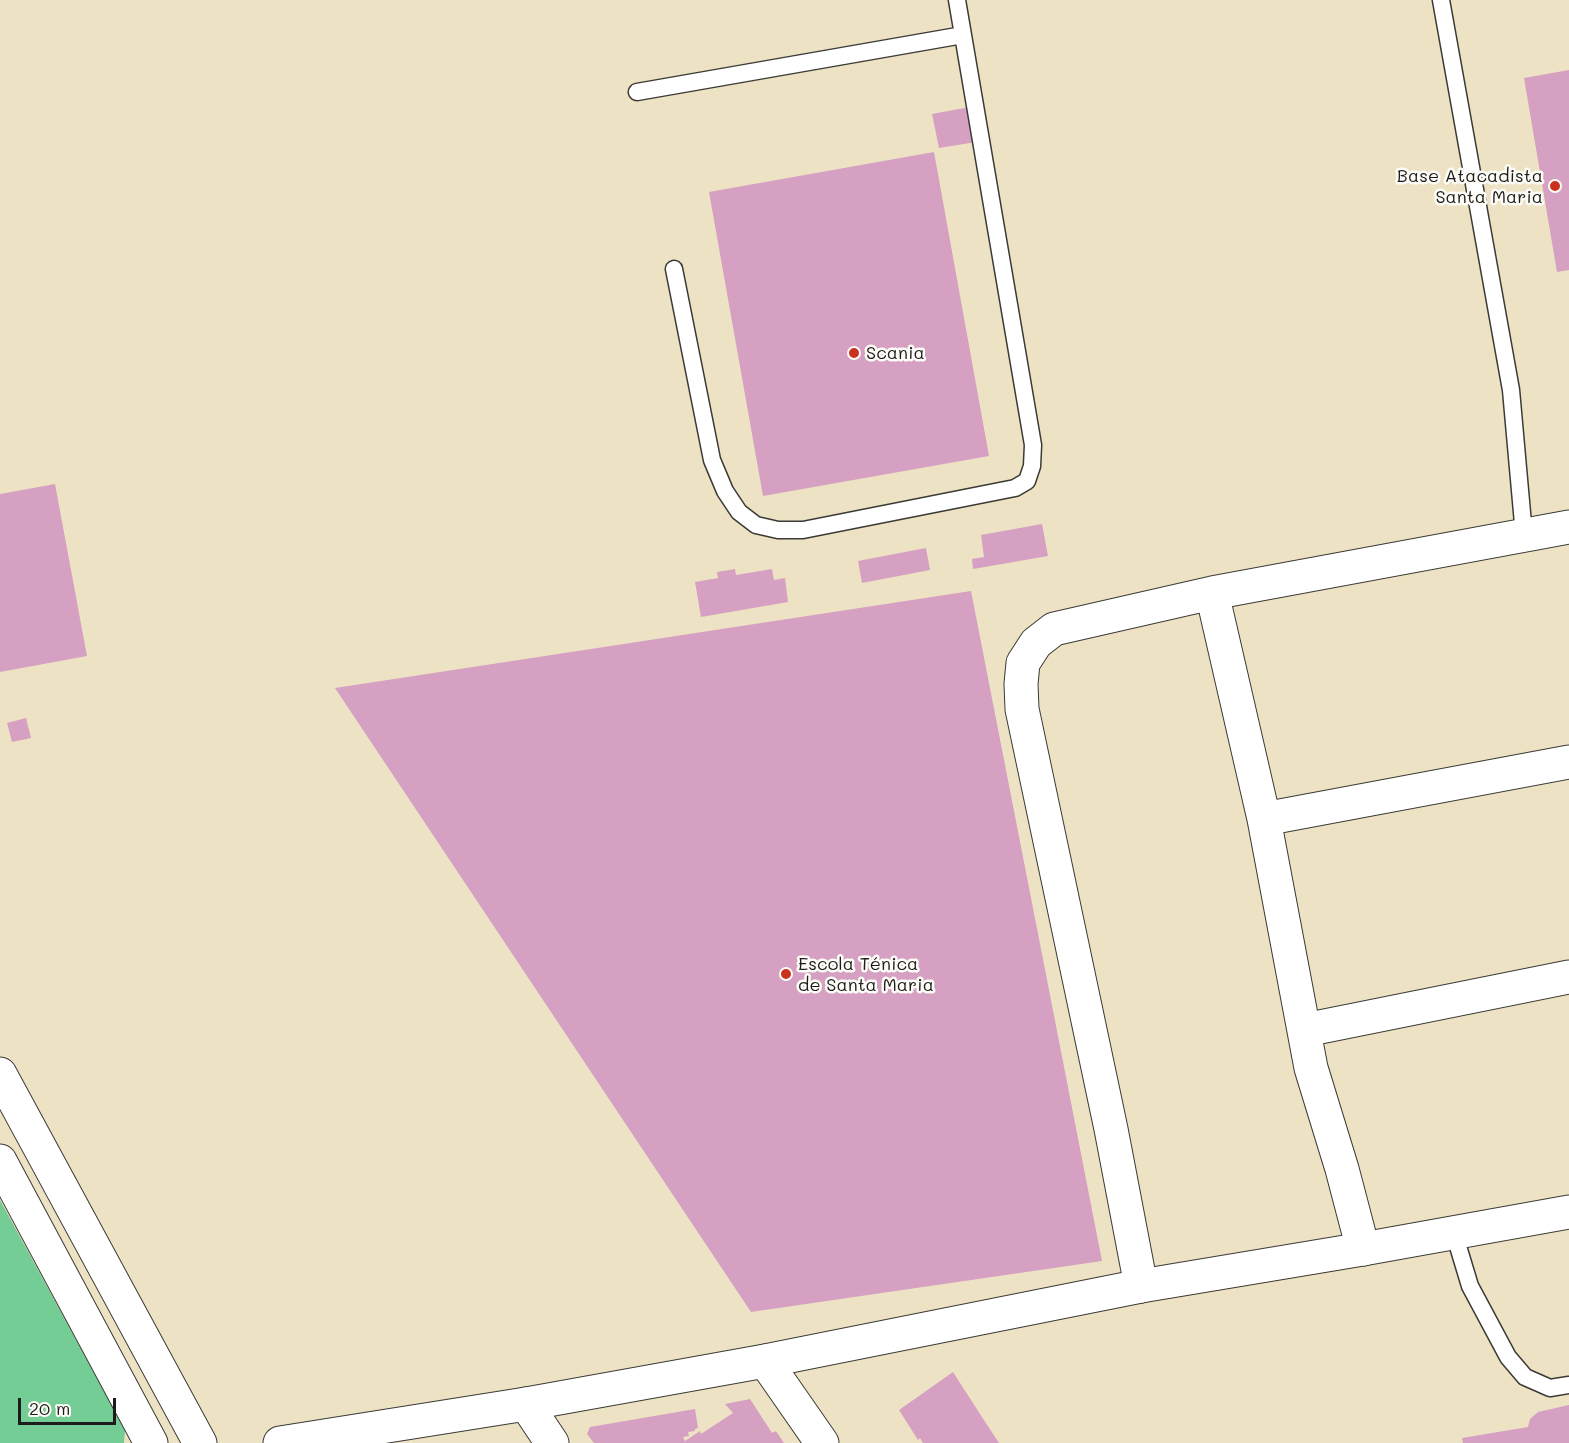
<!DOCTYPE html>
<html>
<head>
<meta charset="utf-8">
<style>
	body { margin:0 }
	#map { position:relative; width:1569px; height:1443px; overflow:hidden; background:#ede3c4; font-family:Mali,sans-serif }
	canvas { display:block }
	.scale { position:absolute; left:18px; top:1398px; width:98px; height:27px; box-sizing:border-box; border:3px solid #1c1c1c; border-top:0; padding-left:8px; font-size:18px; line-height:21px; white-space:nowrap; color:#1c1c1c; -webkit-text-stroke:4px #fdfcf7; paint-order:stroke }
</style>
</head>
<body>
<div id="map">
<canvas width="1569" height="1443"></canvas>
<div class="scale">20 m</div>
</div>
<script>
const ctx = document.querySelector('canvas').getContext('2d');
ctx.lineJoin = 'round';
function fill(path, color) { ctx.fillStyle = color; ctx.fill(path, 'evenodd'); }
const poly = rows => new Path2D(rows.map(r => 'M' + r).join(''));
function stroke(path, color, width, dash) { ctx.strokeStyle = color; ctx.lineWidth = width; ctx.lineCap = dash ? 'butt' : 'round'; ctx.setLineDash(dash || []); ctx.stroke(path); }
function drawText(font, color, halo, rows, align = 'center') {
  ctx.font = font + ' Mali,sans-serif'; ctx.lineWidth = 5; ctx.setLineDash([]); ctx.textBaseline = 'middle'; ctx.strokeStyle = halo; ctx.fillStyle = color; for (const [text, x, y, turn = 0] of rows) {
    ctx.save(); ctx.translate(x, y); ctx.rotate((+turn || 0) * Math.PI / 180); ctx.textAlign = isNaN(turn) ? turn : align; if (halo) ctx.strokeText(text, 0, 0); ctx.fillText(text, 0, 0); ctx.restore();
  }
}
const green = poly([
	[0,1200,125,1430,124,1443,0,1443]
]);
const building = poly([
	[1569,70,1569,270,1557,272,1524,78],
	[970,107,976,142,939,148,932,114],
	[934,152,989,456,763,496,709,192],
	[55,484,87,656,0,672,0,494],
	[1042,524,1048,556,973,569,972,559,984,557,981,535],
	[926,548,930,570,862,583,858,561],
	[735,569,736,575,772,569,774,580,785,578,788,602,701,617,695,582,718,578,717,572],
	[971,591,1102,1261,751,1312,335,688],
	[26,718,31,738,12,742,7,723],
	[953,1372,980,1414,999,1443,923,1443,920,1438,918,1440,899,1410],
	[750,1399,772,1433,776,1431,784,1443,594,1443,587,1434,590,1427,695,1409,698,1428,695,1429,695,1431,688,1432,689,1436,683,1437,685,1441,700,1431,701,1434,733,1413,725,1404],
	[1569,1405,1569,1443,1463,1443,1462,1438,1528,1427,1530,1419,1538,1412]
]);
const service = poly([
	[1441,0,1511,390,1524,535],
	[637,92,963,35],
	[674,269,712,460,725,491,739,512,756,525,778,530,803,530,1015,488,1027,481,1032,466,1033,445,957,0],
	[1454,1233,1470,1286,1508,1357,1525,1377,1550,1388,1569,1385]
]);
const minor = poly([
	[1212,593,1264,819,1311,1068,1342,1169,1363,1249],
	[1264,819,1569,762],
	[1305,1030,1569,977],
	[1141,1286,1111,1129,1022,709,1021,684,1023,663,1036,643,1054,629,1212,593,1569,527],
	[765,1361,822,1443],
	[526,1404,552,1443]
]);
const tertiary = poly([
	[0,1074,200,1443],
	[0,1161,151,1443],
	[280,1443,526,1404,765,1361,1141,1286,1363,1249,1569,1212]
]);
const markers = [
	[1555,186,6,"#c8321e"],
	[854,353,6,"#c8321e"],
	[786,974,6,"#c8321e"]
];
const poiNames = [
	["Base Atacadista",1543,176,"right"],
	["Santa Maria",1543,197,"right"],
	["Scania",866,353],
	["Escola Ténica",798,964],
	["de Santa Maria",798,985]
];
fill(green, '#74cd94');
fill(building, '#d5a0c1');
stroke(service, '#3b3a35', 19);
stroke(minor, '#3b3a35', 35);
stroke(tertiary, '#3b3a35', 35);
stroke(service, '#fff', 16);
stroke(minor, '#fff', 33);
stroke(tertiary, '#fff', 33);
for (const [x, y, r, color] of markers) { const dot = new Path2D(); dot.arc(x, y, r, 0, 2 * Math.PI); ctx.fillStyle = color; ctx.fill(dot); stroke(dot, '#fdfcf7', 2); }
drawText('18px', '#1c1c1c', '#fdfcf7', poiNames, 'left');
</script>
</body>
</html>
